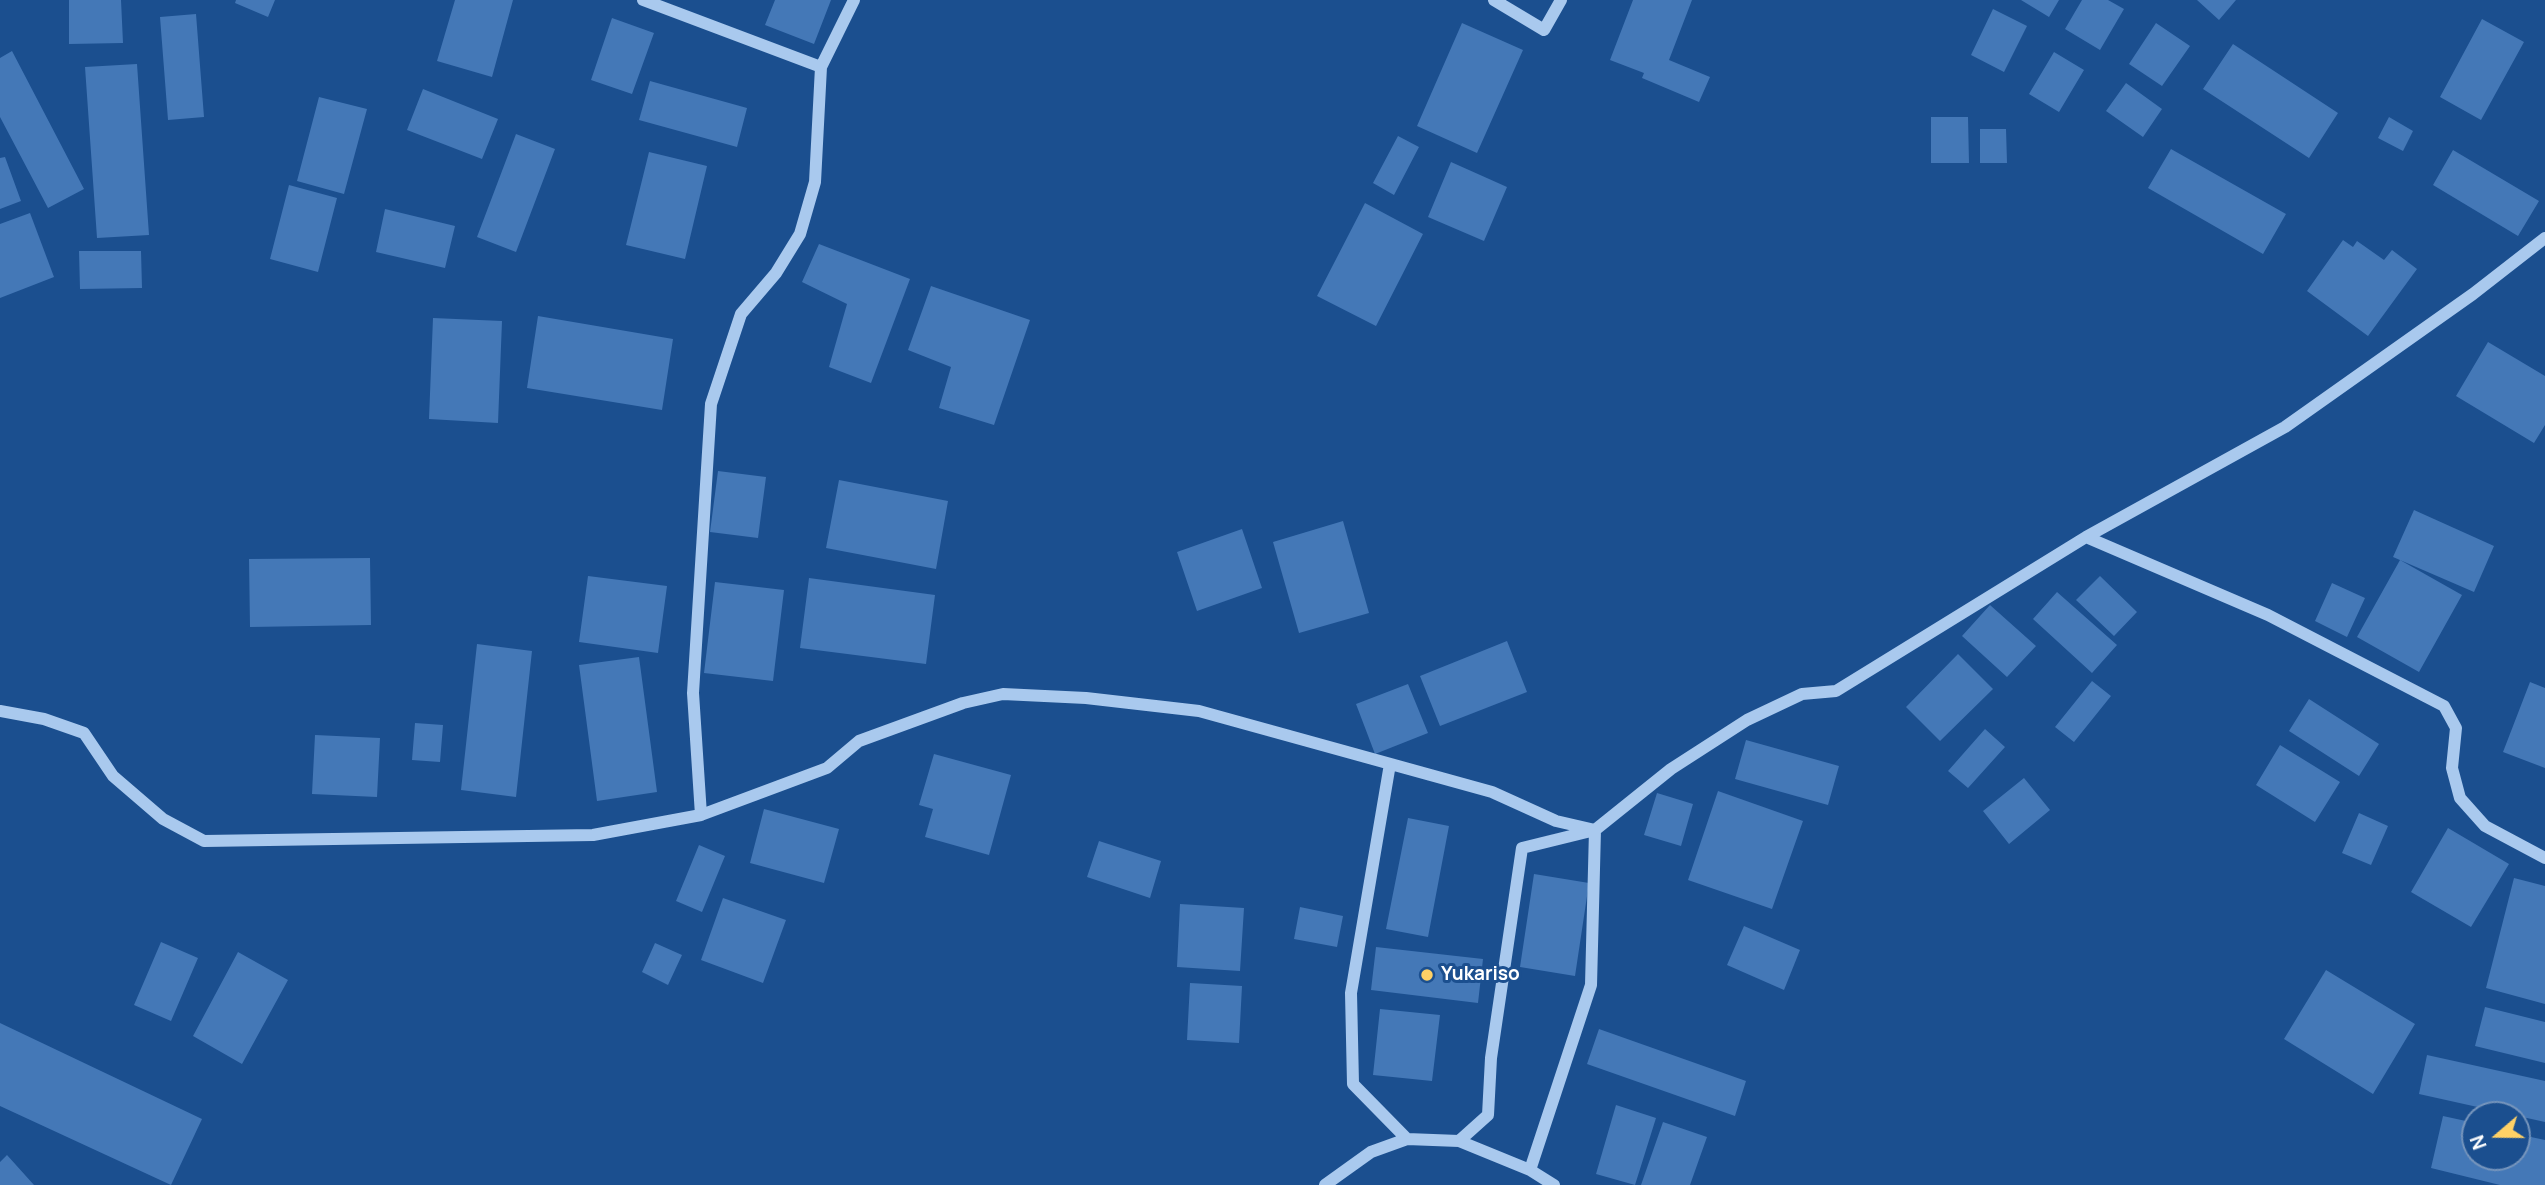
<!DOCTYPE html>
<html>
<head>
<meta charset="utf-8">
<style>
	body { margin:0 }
	#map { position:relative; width:2545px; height:1185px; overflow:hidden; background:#1b4f8f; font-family:Manrope,sans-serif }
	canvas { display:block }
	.north { position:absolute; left:2461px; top:1101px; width:70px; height:70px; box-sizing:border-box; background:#1b4f8f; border:2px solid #7695bc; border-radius:50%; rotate:250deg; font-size:19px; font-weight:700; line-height:28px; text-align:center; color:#fff }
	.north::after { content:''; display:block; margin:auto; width:24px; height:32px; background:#ffd166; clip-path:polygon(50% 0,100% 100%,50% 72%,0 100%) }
</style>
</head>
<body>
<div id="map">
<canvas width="2545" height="1185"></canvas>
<div class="north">N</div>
</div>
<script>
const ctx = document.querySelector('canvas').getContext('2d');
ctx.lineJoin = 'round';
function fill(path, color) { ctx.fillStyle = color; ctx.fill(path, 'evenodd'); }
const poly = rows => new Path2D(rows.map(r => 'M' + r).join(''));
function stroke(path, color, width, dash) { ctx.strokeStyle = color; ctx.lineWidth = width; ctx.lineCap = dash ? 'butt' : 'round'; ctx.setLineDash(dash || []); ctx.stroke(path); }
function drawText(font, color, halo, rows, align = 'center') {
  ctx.font = font + ' Manrope,sans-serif'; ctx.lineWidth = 6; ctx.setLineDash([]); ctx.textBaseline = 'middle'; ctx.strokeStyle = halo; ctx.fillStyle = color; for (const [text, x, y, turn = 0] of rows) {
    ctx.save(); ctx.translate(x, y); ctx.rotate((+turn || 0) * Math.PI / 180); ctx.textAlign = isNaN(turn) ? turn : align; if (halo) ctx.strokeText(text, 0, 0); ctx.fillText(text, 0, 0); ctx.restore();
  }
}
const building = poly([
	[69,0,121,0,123,43,69,44],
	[236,0,275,0,268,17,235,3],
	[455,0,513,0,492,77,437,61],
	[775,0,831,0,814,44,765,25],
	[1633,0,1692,0,1669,60,1710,77,1699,102,1642,78,1644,73,1610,60],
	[2021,0,2059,0,2049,17],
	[2082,0,2108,0,2124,9,2100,50,2065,29],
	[2197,0,2236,0,2219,20],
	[1993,9,2027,26,2004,72,1971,55],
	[196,14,204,117,168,120,160,17],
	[612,18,654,33,632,94,591,80],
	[2482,19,2524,42,2481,120,2440,97],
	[1462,23,1523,50,1477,153,1417,126],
	[2156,23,2190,46,2162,86,2129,64],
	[2233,44,2338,113,2309,158,2203,89],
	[12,51,84,189,48,208,0,117,0,58],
	[2054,52,2084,70,2059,112,2029,94],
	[137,64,149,235,97,238,85,67],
	[650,81,747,108,737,147,639,120],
	[2126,83,2162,109,2143,137,2106,111],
	[423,89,498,119,482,159,407,130],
	[319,97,367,109,344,194,297,181],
	[1931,117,1968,117,1969,163,1931,163],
	[2389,117,2413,131,2403,151,2378,138],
	[1980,129,2006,129,2007,163,1980,163],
	[516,134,555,149,516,252,477,237],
	[1398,136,1419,147,1394,195,1373,183],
	[2171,149,2286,214,2263,254,2148,188],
	[2453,150,2539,201,2518,236,2433,185],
	[649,152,707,166,685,259,626,245],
	[5,157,21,201,0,209,0,158],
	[1451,162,1507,187,1484,241,1428,217],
	[289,185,337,198,318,272,270,259],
	[1365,203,1423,234,1376,326,1317,296],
	[385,209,455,226,445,268,376,252],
	[30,213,54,277,0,298,0,224],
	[2343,240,2353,247,2357,241,2384,260,2392,250,2417,269,2368,336,2307,291],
	[819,244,910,279,871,383,829,367,847,304,802,282],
	[79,251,141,251,142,288,80,289],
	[931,286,1030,320,994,425,939,408,951,367,908,350],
	[538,316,673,339,662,410,527,388],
	[433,318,502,321,498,423,429,419],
	[2488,342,2545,376,2545,425,2534,443,2456,396],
	[718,471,766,477,758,538,710,532],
	[839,480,948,501,936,569,826,548],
	[2414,510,2494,546,2474,592,2393,557],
	[1343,521,1369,613,1299,633,1273,542],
	[1242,529,1262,588,1197,611,1177,552],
	[370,558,371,625,250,627,249,559],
	[2400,560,2462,595,2419,672,2357,637],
	[588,576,667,586,658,653,579,642],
	[2100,576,2137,612,2114,636,2076,600],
	[809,578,935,595,926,664,800,648],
	[715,582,784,590,773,681,704,673],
	[2332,583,2365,598,2347,637,2315,621],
	[2057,592,2117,645,2092,673,2033,619],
	[1990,605,2036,646,2007,677,1962,636],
	[1507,641,1527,692,1440,726,1420,676],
	[477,644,532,651,516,797,461,790],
	[1958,654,1993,689,1940,741,1906,707],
	[639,657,657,792,597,801,579,665],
	[2092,681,2111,696,2074,742,2055,727],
	[2530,682,2545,688,2545,768,2503,752],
	[1408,684,1428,733,1375,754,1356,704],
	[2309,699,2379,744,2359,776,2289,731],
	[415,723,443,725,440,762,412,760],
	[1985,729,2005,747,1968,788,1948,771],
	[315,735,380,738,377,797,312,794],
	[1746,740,1839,766,1828,805,1735,779],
	[2280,745,2340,782,2315,822,2256,785],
	[934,754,1011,775,989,855,925,837,933,809,919,805],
	[2024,778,2050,810,2009,844,1983,811],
	[1718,791,1803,821,1772,909,1688,880],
	[1657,793,1693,804,1681,846,1644,835],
	[764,809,839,829,824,883,750,863],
	[2359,813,2388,826,2371,865,2342,853],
	[1408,818,1449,826,1428,937,1386,929],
	[2448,828,2509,864,2471,927,2411,892],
	[1099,841,1161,861,1150,898,1087,877],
	[699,845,725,856,702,912,676,901],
	[1534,874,1589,883,1575,976,1520,967],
	[2514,878,2545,886,2545,1004,2486,988],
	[723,898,786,920,763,983,701,960],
	[1180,904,1244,908,1240,971,1177,967],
	[1300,907,1343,916,1337,947,1294,939],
	[1744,926,1800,950,1784,990,1727,965],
	[161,942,198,958,171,1021,134,1005],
	[655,943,682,955,668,985,642,972],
	[1376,947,1483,959,1478,1003,1371,990],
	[238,952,288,980,242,1064,193,1036],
	[2326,970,2415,1024,2373,1094,2284,1039],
	[1190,983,1242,986,1239,1043,1187,1040],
	[2485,1007,2545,1022,2545,1063,2475,1046],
	[1380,1009,1440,1015,1432,1081,1373,1075],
	[0,1023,202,1119,171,1185,0,1106],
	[1599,1029,1746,1081,1735,1116,1587,1064],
	[2427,1055,2545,1081,2545,1122,2419,1094],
	[1616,1105,1656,1118,1635,1185,1596,1174],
	[2443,1116,2475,1123,2475,1157,2517,1157,2517,1134,2545,1140,2545,1185,2500,1185,2431,1168],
	[1663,1122,1707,1137,1690,1185,1641,1185],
	[7,1155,34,1185,0,1185,0,1162]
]);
const minor = poly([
	[643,0,821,67],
	[1494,0,1544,30,1561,0],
	[2086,537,2268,615,2444,706,2456,728,2452,768,2460,798,2485,826,2545,858],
	[0,711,44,719,84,733,113,776,163,819,204,841,593,835,701,815,827,768,859,741,963,703,1003,694,1086,698,1199,711,1492,792,1556,821,1595,830],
	[1390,764,1351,993,1353,1084,1407,1139],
	[701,815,693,693,711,404,741,314,776,273,800,234,815,182,821,67,854,0],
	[1459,1141,1488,1115,1491,1058,1522,848,1595,830,1671,769,1747,720,1802,694,1836,691,2086,537,2285,427,2473,294,2545,238],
	[1530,1170,1554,1185],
	[1325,1185,1371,1152,1407,1139,1459,1141,1530,1170,1591,985,1595,830]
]);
const markers = [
	[1427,975,7,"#ffd166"]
];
const poiNames = [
	["Yukariso",1441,975]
];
fill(building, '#4478b7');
stroke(minor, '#a9c9ee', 12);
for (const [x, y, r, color] of markers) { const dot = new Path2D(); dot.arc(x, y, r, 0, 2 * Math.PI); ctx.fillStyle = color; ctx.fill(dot); stroke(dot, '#1b4f8f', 2.5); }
drawText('bold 19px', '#fff', '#1b4f8f', poiNames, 'left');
</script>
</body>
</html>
